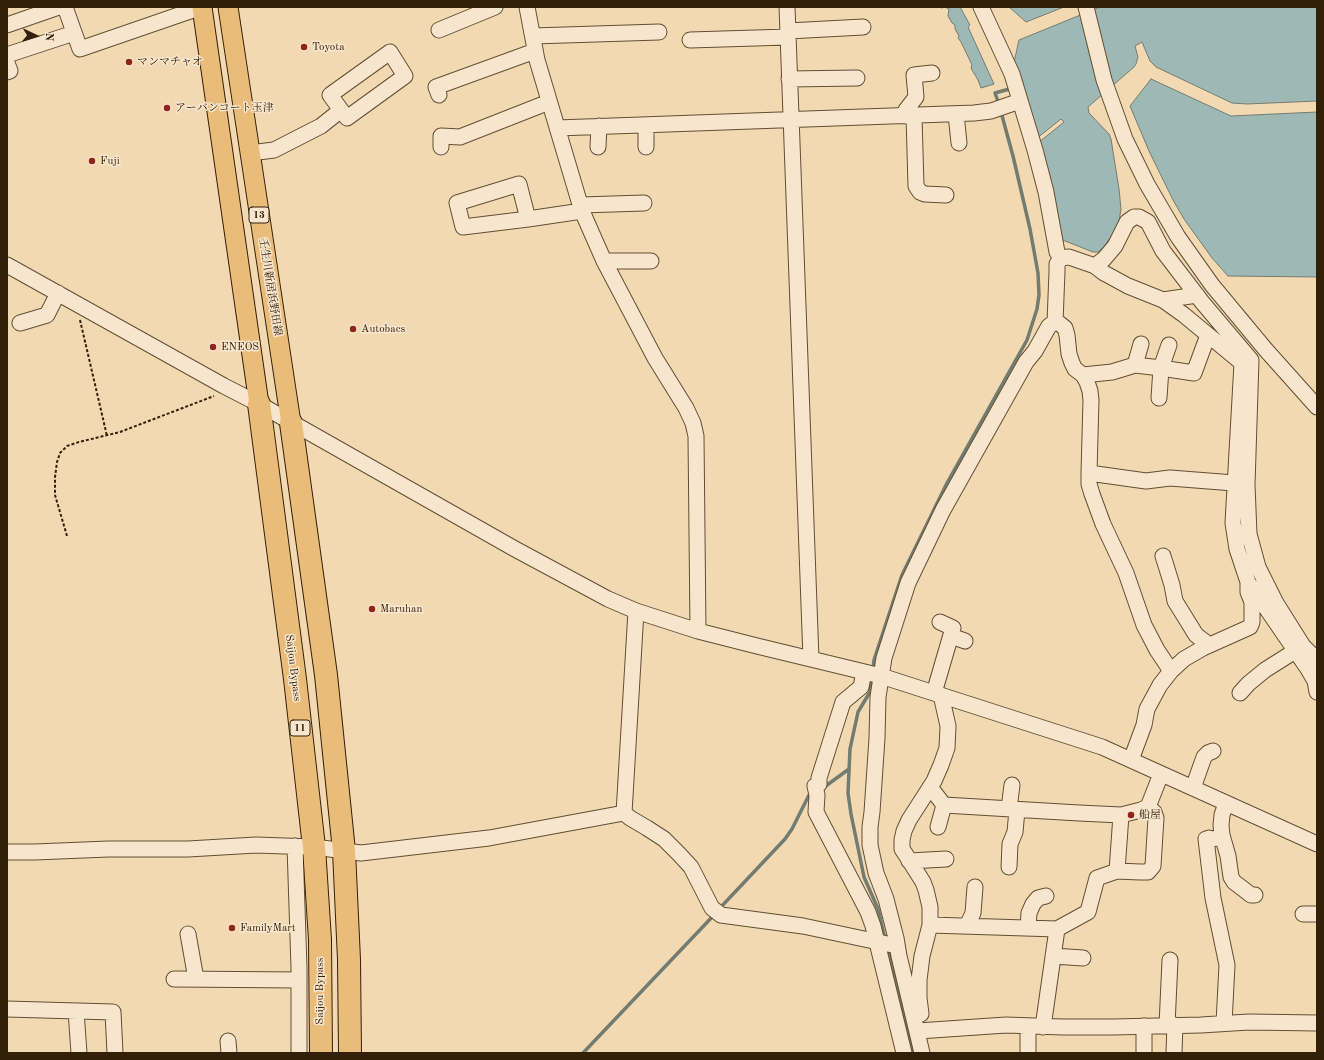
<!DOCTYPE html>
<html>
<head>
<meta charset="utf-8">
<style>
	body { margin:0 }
	#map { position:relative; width:1324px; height:1060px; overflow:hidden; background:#f3d9b2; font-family:"Old Standard TT",serif }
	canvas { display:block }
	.frame { position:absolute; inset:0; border:8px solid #332009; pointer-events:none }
	.north { position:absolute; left:16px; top:16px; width:40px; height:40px; -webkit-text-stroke:3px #f7e6cd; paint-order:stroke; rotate:94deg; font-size:11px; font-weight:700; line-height:16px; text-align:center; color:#332009 }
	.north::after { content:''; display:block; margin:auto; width:14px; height:18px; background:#332009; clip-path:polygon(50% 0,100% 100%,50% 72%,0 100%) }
</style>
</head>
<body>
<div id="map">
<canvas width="1324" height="1060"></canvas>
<div class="frame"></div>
<div class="north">N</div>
</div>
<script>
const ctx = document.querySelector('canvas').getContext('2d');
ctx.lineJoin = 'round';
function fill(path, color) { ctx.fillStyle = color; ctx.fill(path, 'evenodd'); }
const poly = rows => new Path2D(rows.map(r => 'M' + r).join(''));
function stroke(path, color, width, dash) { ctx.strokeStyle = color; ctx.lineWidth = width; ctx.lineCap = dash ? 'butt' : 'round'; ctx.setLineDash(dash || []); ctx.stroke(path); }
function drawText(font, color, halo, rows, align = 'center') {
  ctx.font = font + ' "Old Standard TT","Noto Serif JP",serif'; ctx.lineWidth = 3; ctx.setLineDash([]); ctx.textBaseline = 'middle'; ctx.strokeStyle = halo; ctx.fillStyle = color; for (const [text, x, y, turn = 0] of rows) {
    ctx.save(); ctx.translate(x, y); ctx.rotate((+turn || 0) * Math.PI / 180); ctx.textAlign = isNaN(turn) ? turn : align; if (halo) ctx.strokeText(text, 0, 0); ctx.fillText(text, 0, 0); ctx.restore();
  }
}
const water = poly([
	[939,7,960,7,970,25,968,27,994,84,981,88,978,80,971,68,972,65,961,42,958,38,959,36,955,29,955,25,952,23,948,16,949,9,945,7,942,8,939,7],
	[1009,7,1064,7,1026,22,1009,7],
	[1100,7,1317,7,1317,101,1247,104,1232,103,1156,67,1150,61,1142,42,1135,46,1138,57,1136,64,1134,67,1088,107,1089,113,1109,134,1111,139,1119,189,1121,209,1119,221,1117,228,1103,248,1098,252,1093,252,1060,239,1038,143,1064,122,1061,119,1036,139,1013,67,1019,40,1100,7],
	[1151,79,1231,116,1317,112,1317,277,1228,276,1212,258,1184,219,1173,200,1149,151,1130,106,1151,79]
]);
const stream = poly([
	[999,104,995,93,1013,88],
	[873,670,874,660,902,575,947,483,1027,340,1037,309,1039,295,1038,273,1030,229,1013,156,1001,112],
	[872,678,870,692,858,712,850,749,848,793,851,814,864,877,878,909,885,939],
	[823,788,849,769],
	[719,909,785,839,792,829,809,795,813,793],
	[888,949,914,1053],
	[583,1053,715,914]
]);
const path = poly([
	[80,320,107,436],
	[67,536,55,495,55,477,57,462,60,453,67,446,79,442,120,432,214,396]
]);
const minor = poly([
	[65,7,80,49,202,7],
	[527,7,537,60,582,211,604,261,655,358,686,408,693,423,696,436,698,631],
	[787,7,811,659],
	[981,7,1012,74,1035,150,1046,192,1057,252,1061,258],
	[1086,7,1104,80,1125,139,1147,184,1178,237,1212,285,1266,350,1317,407],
	[7,25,59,7],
	[439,30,495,7],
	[788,31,863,27],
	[533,36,659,32],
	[690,40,788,37],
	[7,55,74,33],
	[7,63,10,71,7,72],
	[789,79,857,78],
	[439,95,436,87,535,51],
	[956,114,959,143],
	[906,116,906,110,916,97,914,75,932,73],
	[914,116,916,186,920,192,925,194,946,195],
	[557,128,974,113,991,111,1020,101],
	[441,147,441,136,460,137,549,102],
	[598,147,599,126],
	[646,147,646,125],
	[250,153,274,150,321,126,341,110,330,95,390,52,405,76,347,118,341,110],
	[581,205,644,203],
	[528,219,519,184,457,203,463,227,528,219,582,211],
	[604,261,651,261],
	[7,265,224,386,259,404,515,549,608,599,636,611,698,631,757,646,881,676,1102,747,1317,844],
	[1095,266,1104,273,1128,286,1163,300,1197,295],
	[1055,322,1060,324,1065,328,1067,335,1069,354,1072,363,1075,369,1083,375,1087,382,1090,391,1091,400,1089,473,1089,484,1092,494,1103,524,1126,573,1144,625,1157,650,1171,671],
	[20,323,47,315,58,293],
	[1135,365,1141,344],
	[1083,375,1112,372,1135,365,1161,368,1194,373,1208,335],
	[1159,398,1161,368,1169,345],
	[1089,473,1146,481,1170,478,1234,483],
	[1163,556,1172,585,1175,601,1196,635,1209,645],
	[1251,586,1308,669,1315,681,1317,692],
	[951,636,965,641],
	[864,672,861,687,843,702,819,778,819,784,815,786,817,795,816,812,868,912,873,926,904,1053],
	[934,693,953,628,940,622],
	[1240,693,1248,684,1265,670,1303,646],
	[1131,760,1144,725,1147,709,1160,685,1171,671,1184,659,1203,648,1250,627,1252,622,1252,602,1248,592,1248,582,1237,549,1233,523,1242,363,1184,315,1163,300],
	[930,787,944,805,1079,813,1121,815],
	[1193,788,1204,757,1208,753,1213,751],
	[1226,803,1222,815,1221,825,1222,835,1228,856,1231,877,1234,882,1242,888,1251,895,1255,895],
	[1009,809,1012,785],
	[624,813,636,611],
	[938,827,944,805],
	[1222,837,1212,839,1209,838,1206,839,1213,898,1227,965,1224,1023],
	[295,846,299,968,299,1053],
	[7,852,35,852,108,849,188,849,256,845,314,847,361,853,489,838,624,813,630,818,647,828,664,839,679,854,691,867,712,908,721,915,803,926,897,946],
	[909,861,946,859],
	[1009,867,1010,844,1015,832,1017,810],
	[1117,871,1121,815,1141,810,1148,807],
	[1303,914,1317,914],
	[930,925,1057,929,1088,912,1097,878,1117,871,1140,872,1148,872,1153,866,1156,818,1154,812,1148,807,1161,774],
	[967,926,973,913,975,887],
	[1028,928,1029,913,1033,904,1038,898,1046,896],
	[188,934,196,979],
	[1053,956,1083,958],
	[174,979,299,980],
	[7,1009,113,1012,115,1053],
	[76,1011,79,1053],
	[921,1014,919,998,919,980,922,956,930,925,930,907,926,890,923,882,906,855,902,849,902,840,904,831,909,820,934,781,941,765,947,748,948,726,941,695],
	[1167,1025,1170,960],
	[1028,1026,1028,1053],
	[1043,1027,1057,929],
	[918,1031,1006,1025,1063,1027,1113,1027,1201,1025,1249,1022,1317,1023],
	[228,1041,229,1053],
	[922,1053,899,956,896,938,886,899,876,873,870,845,870,827,872,812,877,738,878,697,884,658,908,583,943,510,1026,362,1035,351,1049,326,1055,322,1057,272,1057,264,1061,258,1069,257,1095,266,1104,259,1115,246,1127,222,1134,217,1139,217,1148,222,1163,251,1202,302,1251,360,1247,485,1249,534,1258,567,1276,603,1303,646,1317,660],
	[1144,1053,1144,1026],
	[1174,1053,1175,1025]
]);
const major = poly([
	[202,7,259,404],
	[228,7,291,423]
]);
const highway = poly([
	[259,404,295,679,314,847,320,940,321,1053],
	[291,423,326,675,344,851,349,960,350,1053]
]);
const markers = [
	[304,47,4,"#8f2418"],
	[129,62,4,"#8f2418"],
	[167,108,4,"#8f2418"],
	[92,161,4,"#8f2418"],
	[353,329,4,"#8f2418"],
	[213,347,4,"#8f2418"],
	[372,609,4,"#8f2418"],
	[1131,815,4,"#8f2418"],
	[232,928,4,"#8f2418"]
];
const shields = [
	[259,215,20],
	[300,728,20]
];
const shieldNames = [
	["13",259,215],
	["11",300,728]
];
const poiNames = [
	["Toyota",312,47],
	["マンマチャオ",137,62],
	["アーバンコート玉津",175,108],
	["Fuji",100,161],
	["Autobacs",361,329],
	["ENEOS",221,347],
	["Maruhan",380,609],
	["船屋",1139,815],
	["FamilyMart",240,928]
];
const streetNames = [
	["壬生川新居浜野田線",270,287,81],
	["Saijou Bypass",293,668,83],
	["Saijou Bypass",320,991,-90]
];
fill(water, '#9eb9b5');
stroke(water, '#737c70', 1);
stroke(stream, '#737c70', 3.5);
stroke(minor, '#634e33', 17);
stroke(major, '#332009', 21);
stroke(highway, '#332009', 24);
stroke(path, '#332009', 2, [3, 2]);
stroke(minor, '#f7e6cd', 15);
stroke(major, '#eabc79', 19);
stroke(highway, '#eabc79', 22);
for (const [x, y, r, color] of markers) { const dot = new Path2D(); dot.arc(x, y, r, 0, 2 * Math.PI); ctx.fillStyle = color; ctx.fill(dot); stroke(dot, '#f7e6cd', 1.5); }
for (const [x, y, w] of shields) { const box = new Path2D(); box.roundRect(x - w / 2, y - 8, w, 16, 3); ctx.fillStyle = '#f7e6cd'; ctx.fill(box); stroke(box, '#332009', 1); }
drawText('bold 10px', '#332009', null, shieldNames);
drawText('11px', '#332009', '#f7e6cd', poiNames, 'left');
drawText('11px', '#332009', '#f7e6cd', streetNames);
</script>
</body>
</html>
